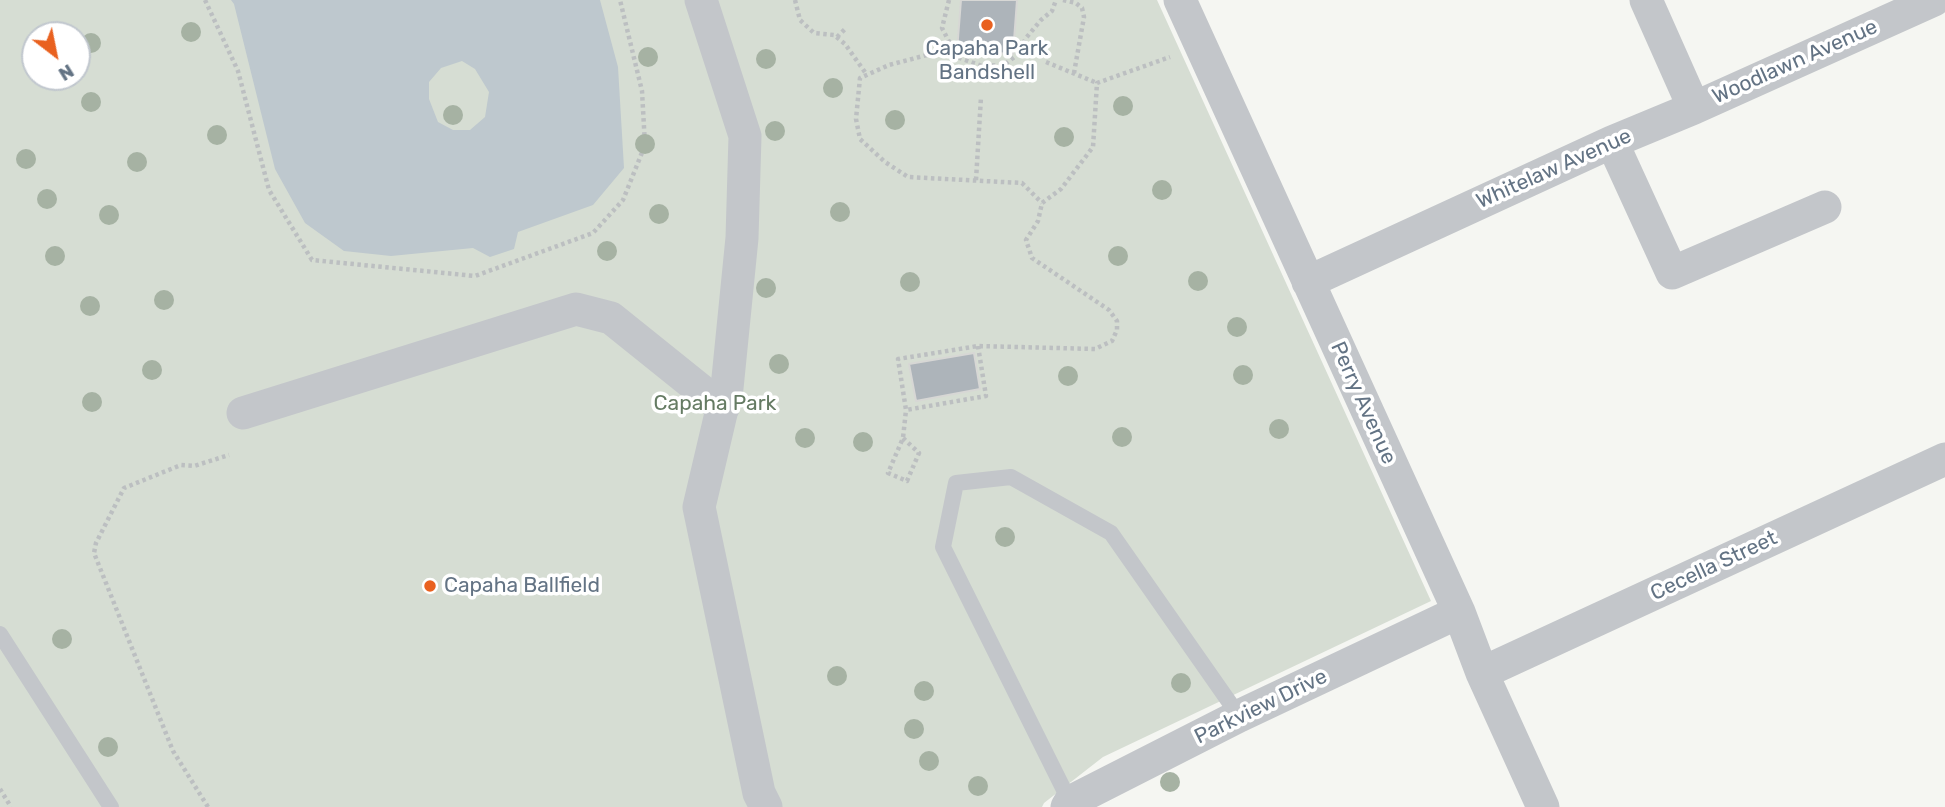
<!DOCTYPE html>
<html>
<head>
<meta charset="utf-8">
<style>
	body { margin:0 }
	#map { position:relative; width:1945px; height:807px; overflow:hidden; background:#f5f6f2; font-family:Rubik,sans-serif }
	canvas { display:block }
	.north { position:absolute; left:21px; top:21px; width:70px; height:70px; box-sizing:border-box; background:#fff; border:2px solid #c1c7ce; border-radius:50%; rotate:148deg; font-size:19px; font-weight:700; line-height:28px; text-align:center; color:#637384 }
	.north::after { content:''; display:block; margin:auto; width:24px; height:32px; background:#e9611f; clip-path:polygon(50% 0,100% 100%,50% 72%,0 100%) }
</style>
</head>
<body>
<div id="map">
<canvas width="1945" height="807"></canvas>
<div class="north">N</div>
</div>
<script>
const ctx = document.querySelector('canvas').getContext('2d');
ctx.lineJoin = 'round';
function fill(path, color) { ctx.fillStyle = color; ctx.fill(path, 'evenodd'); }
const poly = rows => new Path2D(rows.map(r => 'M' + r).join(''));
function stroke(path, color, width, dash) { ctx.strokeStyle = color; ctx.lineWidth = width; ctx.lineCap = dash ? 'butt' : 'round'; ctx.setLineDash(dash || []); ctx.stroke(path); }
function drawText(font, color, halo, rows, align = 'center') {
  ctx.font = font + ' Rubik,sans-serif'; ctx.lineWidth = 7; ctx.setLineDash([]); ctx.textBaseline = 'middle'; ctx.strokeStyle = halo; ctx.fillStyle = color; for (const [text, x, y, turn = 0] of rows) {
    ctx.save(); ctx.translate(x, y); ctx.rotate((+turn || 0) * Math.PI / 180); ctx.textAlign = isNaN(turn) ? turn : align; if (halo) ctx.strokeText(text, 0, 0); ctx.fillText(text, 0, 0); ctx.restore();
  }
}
const green = poly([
	[0,0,1157,0,1431,601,1103,757,1044,803,1042,807,0,807],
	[35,35,77,35,77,77,35,77]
]);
const water = poly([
	[231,0,600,0,618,67,624,168,593,205,518,232,514,249,490,257,473,248,391,256,344,251,305,223,275,169,234,4],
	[462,61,475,69,489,92,485,117,470,130,453,130,438,122,429,99,429,82,441,68]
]);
const building = poly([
	[961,0,1017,0,1013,54,957,51,961,0],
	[974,353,980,389,916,401,909,364,974,353]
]);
const path = poly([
	[205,0,238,71,269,190,312,260,475,276,593,233,623,200,645,145,642,91,620,0],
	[795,0,800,20,814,33,834,35,845,44,867,75],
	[949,0,942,28,957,57,982,66,1004,65,1017,55,1026,38,1041,20,1052,11,1056,0],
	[1063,0,1076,3,1082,8,1084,17,1074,73],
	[837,37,846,28],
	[927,55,889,65,860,78,856,119,860,139,885,162,908,177,1022,183,1042,203],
	[1046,62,1097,83],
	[976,180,981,97],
	[978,346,986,396,906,410,898,359,978,346,1095,349,1112,341,1117,330,1117,321,1109,310,1032,258,1026,240,1038,221,1042,203,1061,189,1093,147,1097,83,1170,57],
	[903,438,919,453,907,481,888,473,903,438,906,410],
	[0,789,11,807],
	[208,807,173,751,94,553,96,543,124,488,181,465,194,466,229,455]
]);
const lane = poly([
	[0,634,111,807],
	[1070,802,943,547,956,483,1011,477,1111,533,1239,716]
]);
const street = poly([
	[701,0,745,136,742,238,727,388,699,507,759,793,766,807],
	[1180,0,1459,612,1482,673,1543,807],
	[1646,0,1694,108],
	[1612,142,1672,273,1825,207],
	[1308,282,1612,142,1694,108,1934,0],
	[243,413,576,309,611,318,723,408],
	[1482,673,1945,459],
	[1067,807,1070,802,1239,716,1459,612]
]);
const trees = [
	[191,32],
	[91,43],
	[648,57],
	[766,59],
	[833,88],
	[91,102],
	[1123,106],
	[453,115],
	[895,120],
	[775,131],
	[217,135],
	[1064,137],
	[645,144],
	[26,159],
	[137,162],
	[1162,190],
	[47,199],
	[840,212],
	[659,214],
	[109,215],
	[607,251],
	[55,256],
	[1118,256],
	[1198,281],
	[910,282],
	[766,288],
	[164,300],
	[90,306],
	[1237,327],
	[779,364],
	[152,370],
	[1243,375],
	[1068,376],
	[92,402],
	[1279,429],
	[1122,437],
	[805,438],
	[863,442],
	[1005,537],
	[62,639],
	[837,676],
	[1181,683],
	[924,691],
	[914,729],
	[108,747],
	[929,761],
	[1170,782],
	[978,786]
];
const markers = [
	[987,25,7,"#e9611f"],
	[430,586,7,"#e9611f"]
];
const poiNames = [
	["Capaha Park",987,49],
	["Bandshell",987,73],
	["Capaha Ballfield",444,586,"left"]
];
const streetNames = [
	["Woodlawn Avenue",1795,62,-24],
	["Whitelaw Avenue",1554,169,-24],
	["Perry Avenue",1363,403,66],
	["Cecella Street",1714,566,-25],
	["Parkview Drive",1261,707,-26]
];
const parkNames = [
	["Capaha Park",715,404]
];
fill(green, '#d6ddd3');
fill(water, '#bec8ce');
fill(building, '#adb4ba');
stroke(building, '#d7d7d5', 2);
stroke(path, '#bcbfc1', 4.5, [3.5, 3.5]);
stroke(lane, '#c3c6ca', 16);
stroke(street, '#c3c6ca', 33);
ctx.fillStyle = '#a6b2a3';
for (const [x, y] of trees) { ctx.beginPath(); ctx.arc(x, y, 10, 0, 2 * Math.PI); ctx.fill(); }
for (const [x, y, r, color] of markers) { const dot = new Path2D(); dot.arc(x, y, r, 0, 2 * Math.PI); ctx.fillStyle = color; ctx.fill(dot); stroke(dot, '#fff', 2.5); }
drawText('21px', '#637384', '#fff', poiNames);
drawText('21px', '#637384', '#fff', streetNames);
drawText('21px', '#657b63', '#fff', parkNames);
</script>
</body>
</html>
